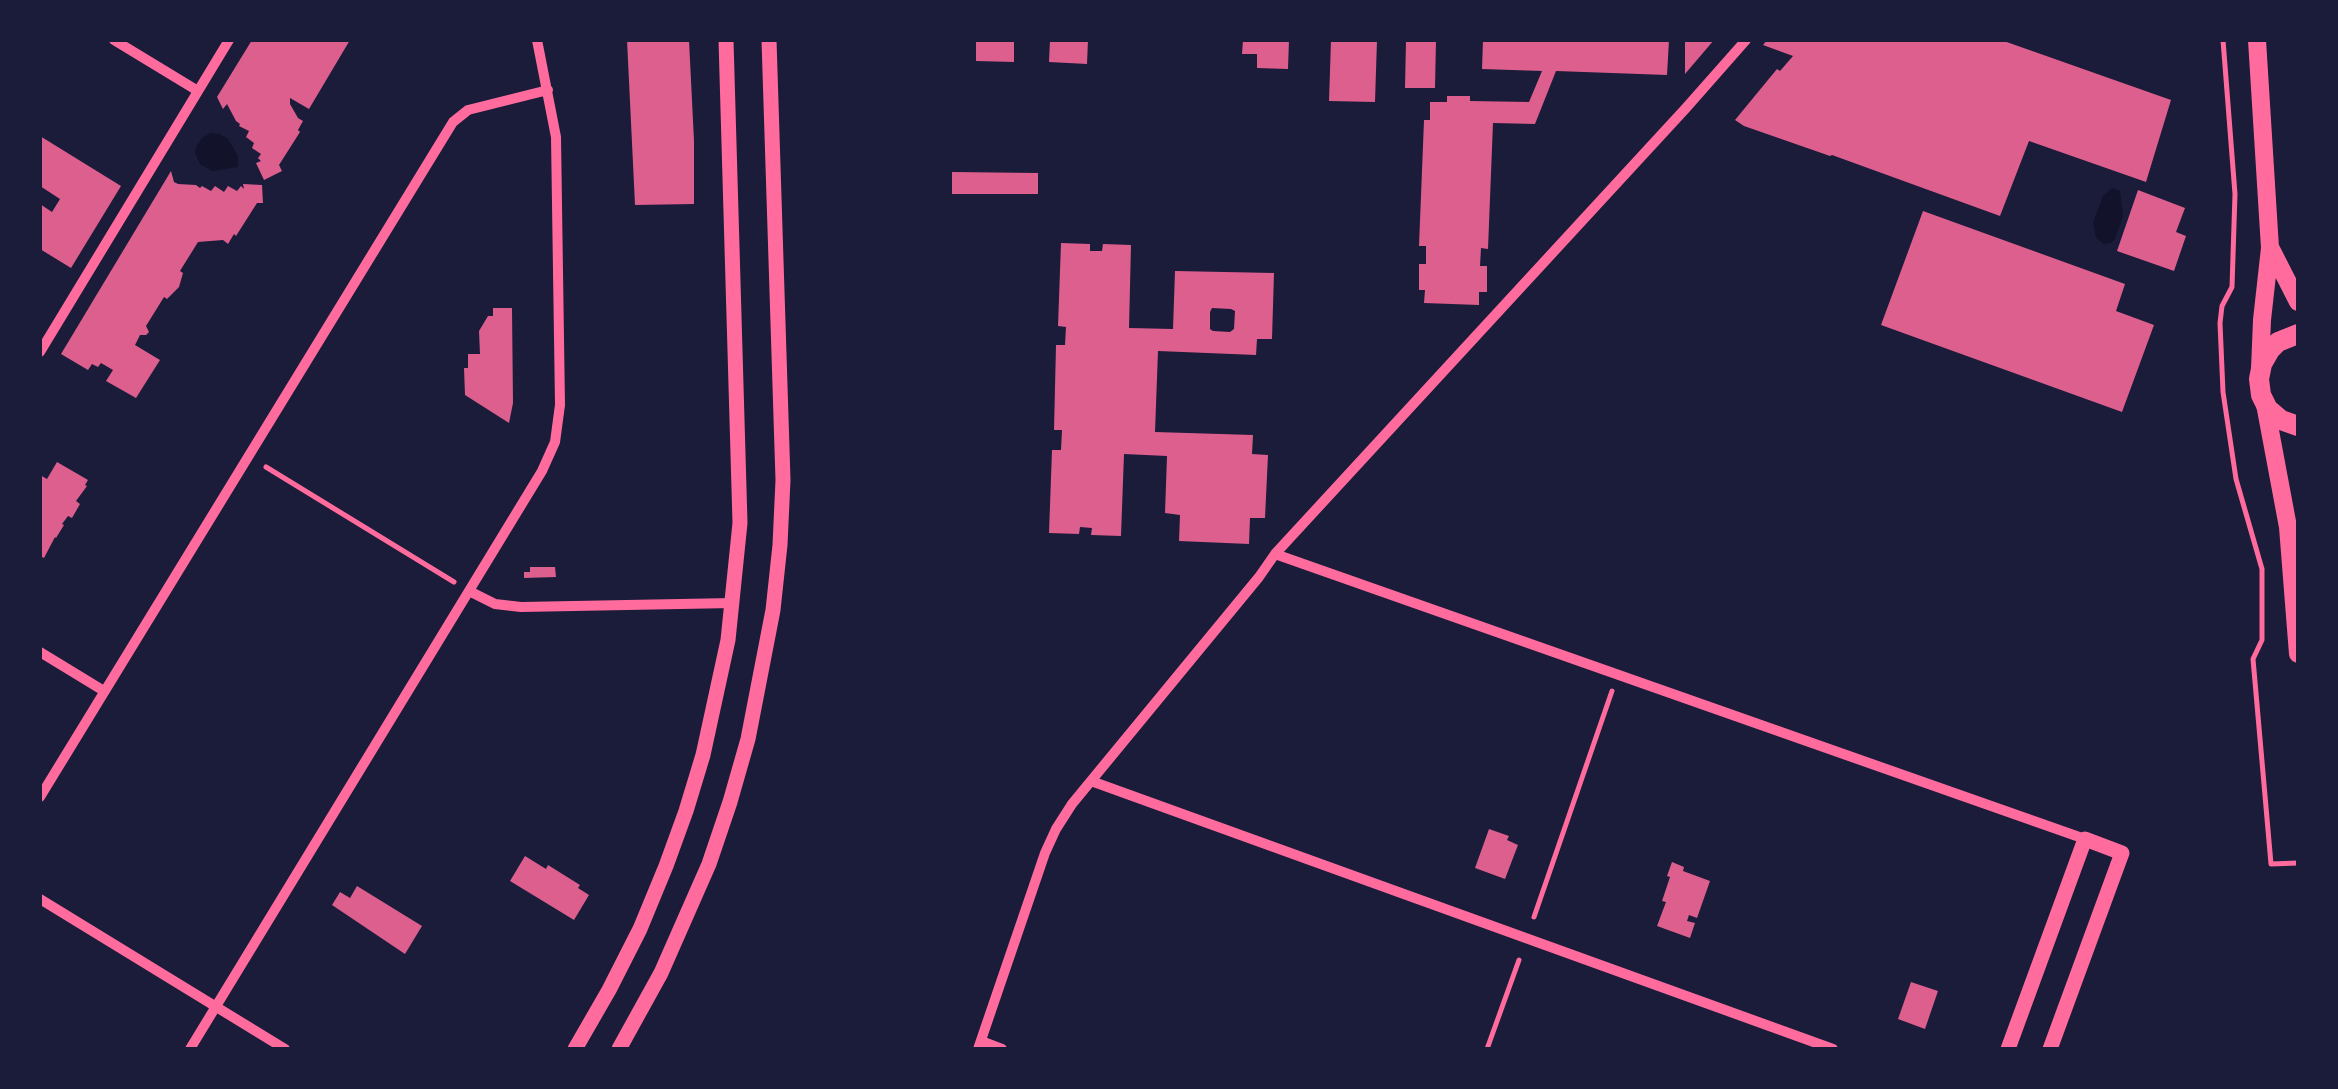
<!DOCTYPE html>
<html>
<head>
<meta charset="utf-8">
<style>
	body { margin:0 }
	#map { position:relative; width:2338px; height:1089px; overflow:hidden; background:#1b1b3a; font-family:"Noto Sans",sans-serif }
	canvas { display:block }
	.frame { position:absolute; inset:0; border:42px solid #1b1b3a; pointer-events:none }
</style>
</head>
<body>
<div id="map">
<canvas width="2338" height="1089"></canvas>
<div class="frame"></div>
</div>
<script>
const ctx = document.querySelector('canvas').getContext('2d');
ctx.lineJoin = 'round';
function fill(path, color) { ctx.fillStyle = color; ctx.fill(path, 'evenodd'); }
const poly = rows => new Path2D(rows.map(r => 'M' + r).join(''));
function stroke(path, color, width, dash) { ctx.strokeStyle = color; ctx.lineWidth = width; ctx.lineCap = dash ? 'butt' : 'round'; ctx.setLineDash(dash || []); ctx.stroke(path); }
const water = poly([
	[211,133,220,134,228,139,238,156,238,167,212,171,200,164,195,153,196,147,202,138],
	[2112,188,2120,191,2123,216,2115,239,2111,243,2104,244,2096,238,2093,222,2103,196]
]);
const building = poly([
	[252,40,350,40,309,109,290,98,290,104,298,118,303,121,298,130,300,132,279,165,282,171,264,180,256,163,261,161,258,158,261,154,252,148,254,143,246,137,249,131,239,126,240,124,236,121,227,104,223,109,217,97],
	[627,40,689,40,694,141,694,204,635,205],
	[976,40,1014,40,1014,62,976,61],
	[1050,40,1088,40,1087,64,1049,62],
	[1243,40,1289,40,1288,69,1257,68,1257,54,1242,54],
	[1331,40,1377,40,1375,102,1329,101],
	[1406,40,1436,40,1435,88,1405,88],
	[1483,40,1669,40,1667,75,1556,71,1535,124,1493,123,1488,249,1481,248,1480,266,1487,266,1487,292,1479,292,1479,305,1424,303,1425,290,1419,290,1419,264,1426,264,1426,246,1419,246,1424,120,1430,120,1430,102,1447,102,1447,96,1470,96,1470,101,1529,102,1542,71,1482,69],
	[1685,40,1714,40,1685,74],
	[1767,40,2001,40,2171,100,2146,182,2029,141,2000,216,1832,155,1830,156,1744,126,1735,120,1777,69,1780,71,1793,56,1763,45],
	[40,136,121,186,71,268,40,249,40,204,52,212,60,199,40,186],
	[171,171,174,182,178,184,196,185,200,188,202,186,211,191,215,186,224,192,228,186,237,191,241,186,244,189,243,184,262,185,263,203,257,203,236,236,234,234,228,244,223,240,198,242,180,271,183,273,179,287,167,299,164,297,146,326,149,332,146,335,140,335,135,345,160,360,136,398,106,381,113,370,101,363,98,367,92,364,88,370,61,354],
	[952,172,1038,173,1038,194,952,194],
	[2138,190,2185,208,2176,232,2186,236,2174,271,2117,251],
	[1923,211,2125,284,2116,311,2154,325,2122,412,1881,325],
	[1061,243,1090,244,1090,251,1102,251,1103,244,1131,245,1129,328,1173,329,1175,271,1274,273,1272,339,1257,339,1256,355,1158,351,1155,432,1253,435,1252,454,1268,455,1265,518,1250,518,1249,544,1179,541,1180,515,1165,513,1167,456,1124,454,1121,536,1091,535,1092,528,1080,527,1079,534,1049,533,1052,450,1061,450,1062,430,1054,430,1056,345,1065,345,1066,327,1058,326],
	[1212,308,1231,309,1235,311,1234,329,1230,332,1213,331,1210,329,1210,312],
	[493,308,512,308,513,403,509,423,465,395,464,368,468,368,468,354,480,354,479,331,488,316,493,316],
	[57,462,88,480,85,485,87,486,76,501,80,504,72,518,68,516,62,524,64,525,56,538,55,537,44,558,40,556,40,475,47,479],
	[530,567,555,567,556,577,524,578,524,572,530,572],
	[1489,829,1509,836,1507,840,1518,845,1505,879,1475,868],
	[525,856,546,869,548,865,580,885,578,888,589,895,574,920,510,881],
	[1672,862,1684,867,1683,871,1710,881,1697,918,1689,915,1687,921,1695,923,1690,938,1657,926,1666,902,1662,901,1670,877,1667,876],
	[357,886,422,926,405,954,332,905,340,892,350,898],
	[1911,982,1938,991,1925,1029,1898,1019]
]);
const path = poly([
	[2223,40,2235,194,2232,287,2222,306,2220,323,2223,392,2236,479,2262,569,2262,640,2253,659,2271,864,2298,863],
	[266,467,454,582],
	[1534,917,1612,691],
	[1487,1049,1519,960]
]);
const minor = poly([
	[114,40,198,91],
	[40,352,229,40],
	[1275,554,2085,839],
	[469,591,495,604,521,607,733,603],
	[40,652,104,691],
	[1091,781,1833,1049],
	[40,797,453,122,468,110,548,90],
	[40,899,285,1049],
	[981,1041,1002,1049],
	[190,1049,542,471,555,442,560,405,556,137,537,40],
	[978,1049,1045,853,1056,829,1072,804,1259,577,1275,554,1686,108,1746,40]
]);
const tertiary = poly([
	[575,1049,609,990,640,929,666,866,686,811,703,755,728,640,740,523,726,40],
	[619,1049,661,973,709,864,730,802,748,739,773,610,780,545,783,480,769,40],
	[2008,1049,2085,839,2122,853,2050,1049]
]);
const secondary = poly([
	[2257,40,2270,248,2262,320,2260,369],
	[2271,249,2298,302],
	[2265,404,2288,527,2298,654]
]);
const primary = poly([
	[2298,334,2278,342,2270,350,2262,364,2259,379,2261,395,2268,409,2281,420,2298,426]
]);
fill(water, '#12122b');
fill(building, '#dd5f8e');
stroke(path, '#ff6b9d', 5);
stroke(minor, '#ff6b9d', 10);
stroke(tertiary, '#ff6b9d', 15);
stroke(secondary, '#ff6b9d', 18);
stroke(primary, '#ff6b9d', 20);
</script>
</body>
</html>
